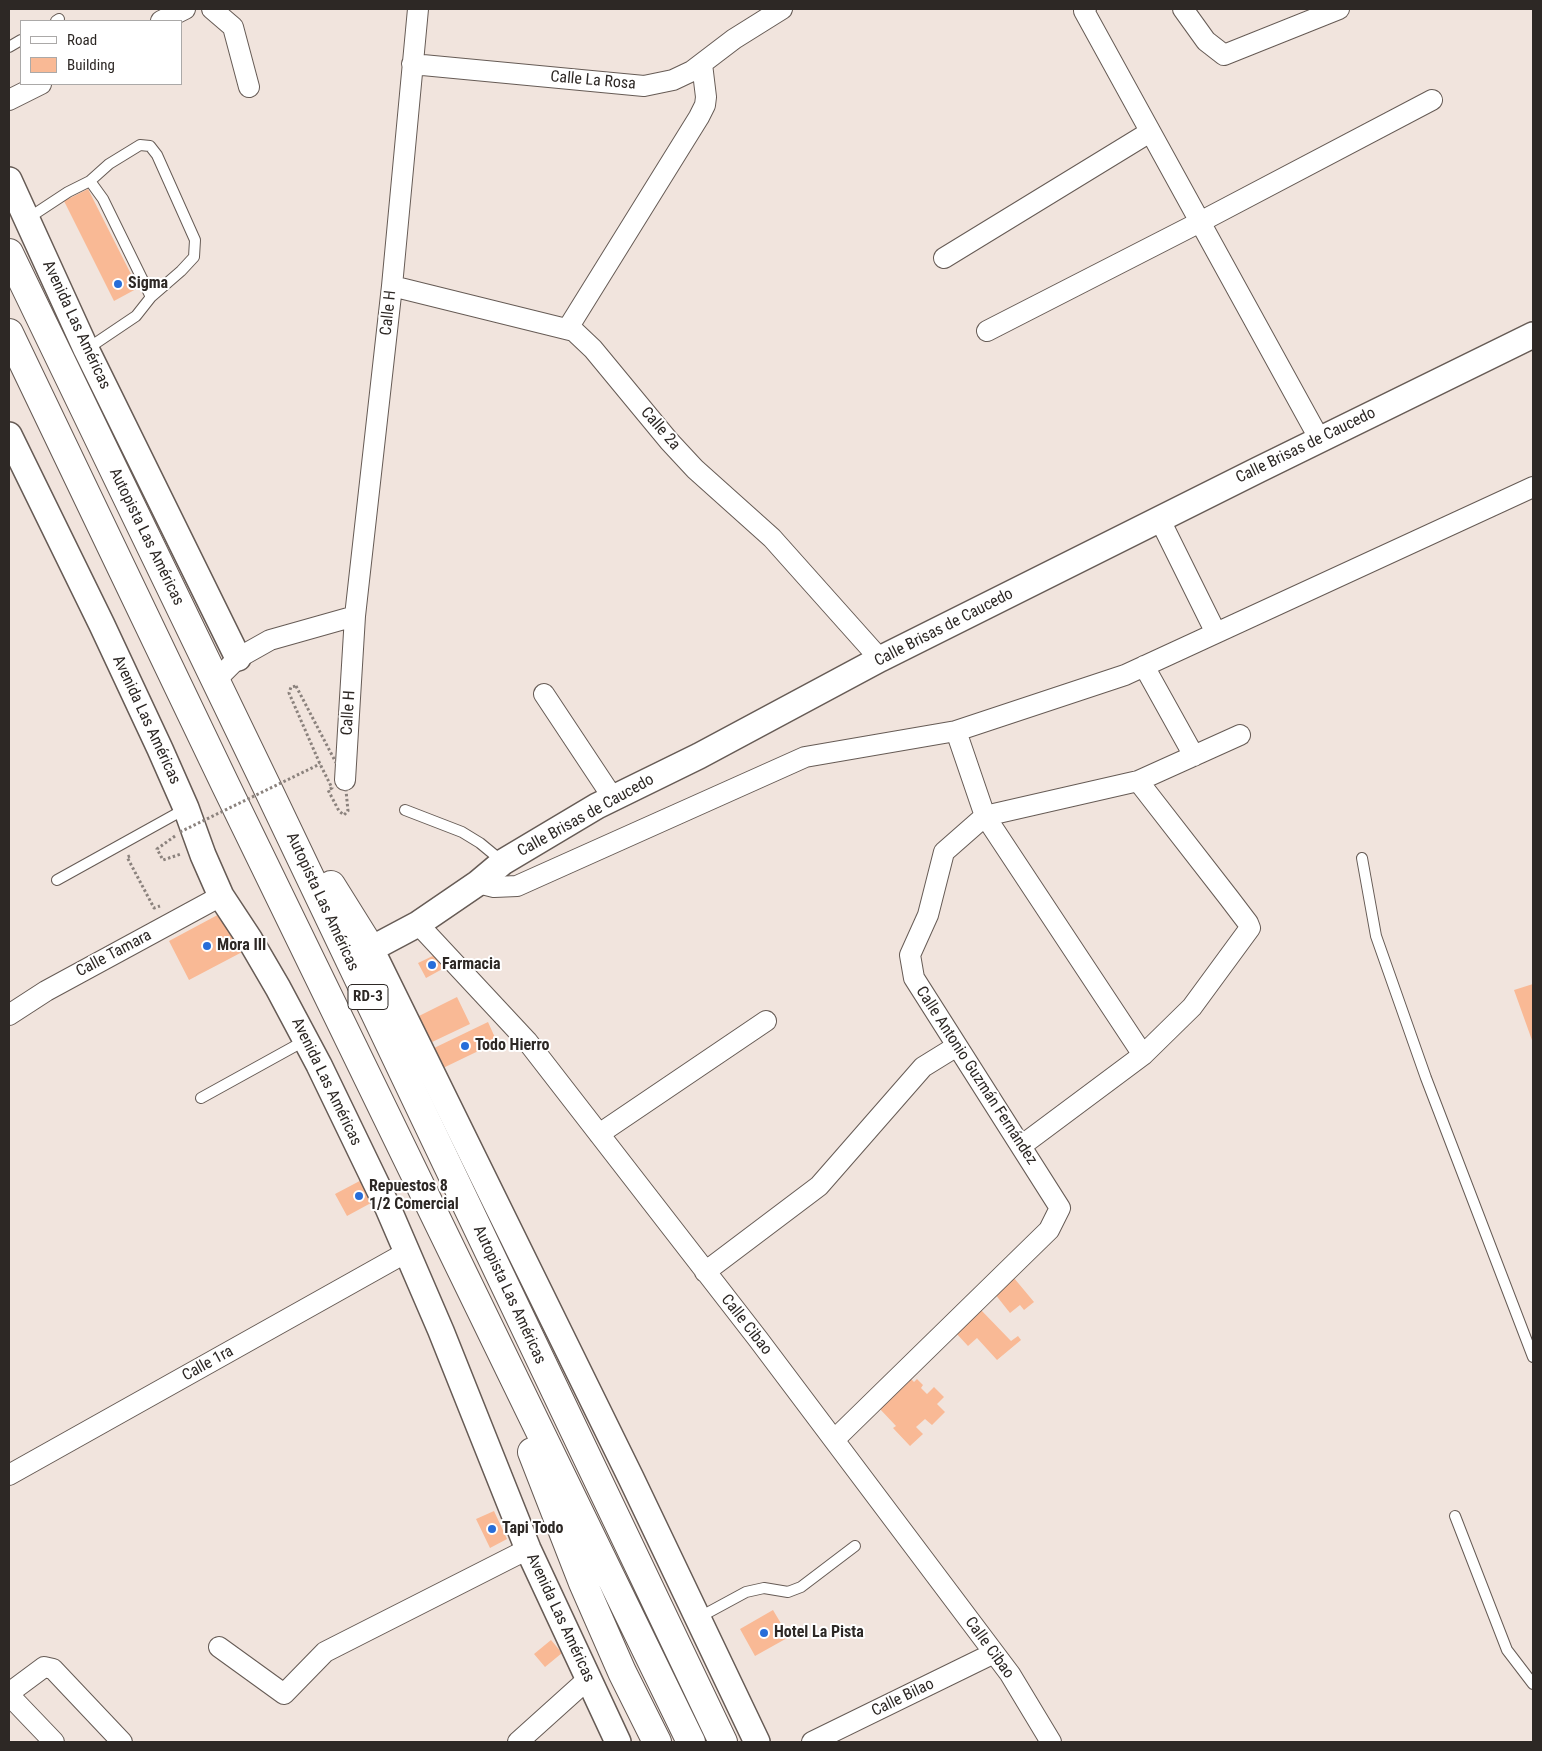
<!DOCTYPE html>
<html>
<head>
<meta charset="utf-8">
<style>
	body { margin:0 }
	#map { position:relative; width:1542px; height:1751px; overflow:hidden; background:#f1e4dd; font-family:"Roboto Condensed",sans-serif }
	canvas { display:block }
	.frame { position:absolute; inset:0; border:10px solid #2d2825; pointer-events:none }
	.legend { position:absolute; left:20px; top:20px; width:162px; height:65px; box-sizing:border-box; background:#fff; border:1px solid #aba9a8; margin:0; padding:6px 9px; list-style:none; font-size:15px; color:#2d2825 }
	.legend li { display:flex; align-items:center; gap:10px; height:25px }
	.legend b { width:25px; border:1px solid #aba9a8 }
</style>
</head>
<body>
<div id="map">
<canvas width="1542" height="1751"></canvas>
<div class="frame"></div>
<ul class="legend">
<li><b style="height:6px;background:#fff"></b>Road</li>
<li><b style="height:14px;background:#f9b995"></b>Building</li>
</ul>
</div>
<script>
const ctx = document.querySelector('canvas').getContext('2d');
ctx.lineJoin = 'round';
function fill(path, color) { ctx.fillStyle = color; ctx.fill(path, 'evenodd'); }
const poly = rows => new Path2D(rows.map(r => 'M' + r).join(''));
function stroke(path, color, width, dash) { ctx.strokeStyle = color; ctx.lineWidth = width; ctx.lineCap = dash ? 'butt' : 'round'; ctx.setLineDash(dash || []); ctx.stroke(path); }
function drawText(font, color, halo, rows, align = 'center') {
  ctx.font = font + ' "Roboto Condensed",sans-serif'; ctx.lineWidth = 4; ctx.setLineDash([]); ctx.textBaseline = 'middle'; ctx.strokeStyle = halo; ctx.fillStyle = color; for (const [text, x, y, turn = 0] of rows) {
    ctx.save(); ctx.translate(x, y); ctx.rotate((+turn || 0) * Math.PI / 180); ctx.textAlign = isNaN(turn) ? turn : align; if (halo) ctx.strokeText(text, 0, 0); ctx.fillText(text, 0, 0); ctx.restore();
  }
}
const building = poly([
	[88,189,138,288,114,301,64,201],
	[225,911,246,950,189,980,169,941],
	[439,953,446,967,426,978,418,963],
	[1533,984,1533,1043,1514,990],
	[457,997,470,1024,430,1043,417,1017],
	[488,1022,497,1042,441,1069,432,1049],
	[371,1175,382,1197,347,1216,335,1194],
	[1009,1272,1034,1302,1024,1310,1020,1305,1010,1313,991,1289],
	[981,1310,1011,1341,1018,1336,1021,1340,997,1360,977,1338,968,1346,956,1333],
	[910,1378,914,1382,917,1379,923,1385,921,1388,927,1394,934,1387,944,1397,937,1404,945,1412,932,1425,925,1419,916,1427,923,1434,910,1446,893,1428,896,1426,879,1408],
	[494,1511,507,1539,490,1548,476,1519],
	[773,1610,789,1637,755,1656,740,1629],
	[551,1640,562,1653,545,1667,534,1654]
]);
const path = poly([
	[296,686,345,780,348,811,344,815,339,811,328,790,332,788,320,764,289,693,291,687,296,686],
	[175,836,157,849,163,860,181,854],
	[130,856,127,857,154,908,160,906]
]);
const service = poly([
	[56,21,59,19],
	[9,47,21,40],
	[90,181,109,164,140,145,150,146,157,155,195,240,194,257,181,271,151,297],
	[27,219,68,192,90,181,103,199,151,297,136,316,87,349],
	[405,810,462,832,480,843,503,862],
	[1362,858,1376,936,1426,1078,1533,1357],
	[57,880,185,809],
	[201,1098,306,1040],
	[1455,1516,1507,1650,1533,1684],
	[698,1618,746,1592,764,1588,788,1592,801,1587,855,1546]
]);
const minor = poly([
	[212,9,233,27,249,87],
	[1086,9,1084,11,1320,440],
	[1183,9,1206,41,1224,55,1339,9],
	[161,21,185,9],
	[412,64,644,86,673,80,692,71,734,39,782,9],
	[9,100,41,84],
	[944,258,1150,132],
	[392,286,574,331,593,349,669,441,695,469,772,538,880,659],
	[568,328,699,117,705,105,706,97,702,64],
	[987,331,1200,222,1432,100],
	[1160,520,1216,633],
	[1144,666,1194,756],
	[216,680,238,658,270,640,355,616],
	[544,694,613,798],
	[956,731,985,816,1143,1055],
	[345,780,355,616,392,286,418,9],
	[478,883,494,887,517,886,805,757,956,731,1125,675,1533,487],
	[418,924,527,1041,758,1339,1010,1674,1051,1742],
	[9,1015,46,991,221,896],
	[599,1134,766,1021],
	[1021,1146,1143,1055,1192,1007,1250,928,1248,923,1229,898,1138,781],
	[705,1272,819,1186,923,1067,957,1046],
	[834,1440,1049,1230,1060,1208,914,978,910,955,928,915,944,852,985,816,1138,781,1240,735],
	[9,1475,407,1252],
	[219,1647,284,1694,325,1652,528,1549],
	[9,1693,44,1667,53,1669,122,1742],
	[9,1695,54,1742],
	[518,1742,588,1679],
	[812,1742,994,1653]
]);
const tertiary = poly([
	[9,180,86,349,238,658],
	[9,435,102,625,160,749,186,808,203,855,221,896,250,940,278,988,319,1065,388,1208,441,1331,528,1549,618,1742],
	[757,1742,631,1478,371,949,418,924,478,883,503,862,597,806,699,756,880,659,1258,470,1533,335]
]);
const motorway = poly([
	[9,253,267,787,723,1742],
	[9,333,226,786,691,1742],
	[331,885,371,949],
	[532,1452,583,1583,622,1672,657,1742]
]);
const pathBridge = poly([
	[180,832,320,764]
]);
const markers = [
	[118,284,5,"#276dd9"],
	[207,946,5,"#276dd9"],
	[432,965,5,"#276dd9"],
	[465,1046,5,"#276dd9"],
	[359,1196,5,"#276dd9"],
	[492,1529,5,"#276dd9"],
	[764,1633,5,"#276dd9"]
];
const shields = [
	[368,997,40]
];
const shieldNames = [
	["RD-3",368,997]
];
const streetNames = [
	["Calle La Rosa",593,81,5],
	["Calle H",389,313,-84],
	["Avenida Las Américas",76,325,65],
	["Calle 2a",660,429,49],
	["Calle Brisas de Caucedo",1306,446,-26],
	["Autopista Las Américas",146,537,64],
	["Calle Brisas de Caucedo",944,628,-27],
	["Calle H",349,713,-86],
	["Avenida Las Américas",146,720,65],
	["Calle Brisas de Caucedo",586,816,-29],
	["Autopista Las Américas",322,902,65],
	["Calle Tamara",114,954,-28],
	["Calle Antonio Guzmán Fernández",976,1076,57],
	["Avenida Las Américas",326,1082,64],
	["Autopista Las Américas",509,1295,65],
	["Calle Cibao",746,1325,52],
	["Calle 1ra",208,1364,-29],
	["Avenida Las Américas",560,1618,65],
	["Calle Cibao",989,1648,54],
	["Calle Bilao",903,1698,-26]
];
const poiNames = [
	["Sigma",128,284],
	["Mora III",217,946],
	["Farmacia",442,965],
	["Todo Hierro",475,1046],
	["Repuestos 8",369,1187],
	["1/2 Comercial",369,1205],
	["Tapi Todo",502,1529],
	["Hotel La Pista",774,1633]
];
fill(building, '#f9b995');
stroke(service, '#665b55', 12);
stroke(minor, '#665b55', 22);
stroke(tertiary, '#665b55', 28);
stroke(motorway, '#665b55', 30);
stroke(path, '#8b827d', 3, [2.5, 2.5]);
stroke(service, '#fff', 10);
stroke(minor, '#fff', 20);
stroke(tertiary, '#fff', 25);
stroke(motorway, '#fff', 28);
stroke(pathBridge, '#8b827d', 3, [2.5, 2.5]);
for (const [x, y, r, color] of markers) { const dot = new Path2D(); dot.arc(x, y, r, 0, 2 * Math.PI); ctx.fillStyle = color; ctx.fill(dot); stroke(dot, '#fff', 2); }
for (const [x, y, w] of shields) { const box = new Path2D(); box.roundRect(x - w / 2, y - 12.5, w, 25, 4); ctx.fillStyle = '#fff'; ctx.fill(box); stroke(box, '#2d2825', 1); }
drawText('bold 15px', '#2d2825', null, shieldNames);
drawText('16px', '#2d2825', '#fff', streetNames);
drawText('bold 16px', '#2d2825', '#fff', poiNames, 'left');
</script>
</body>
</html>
